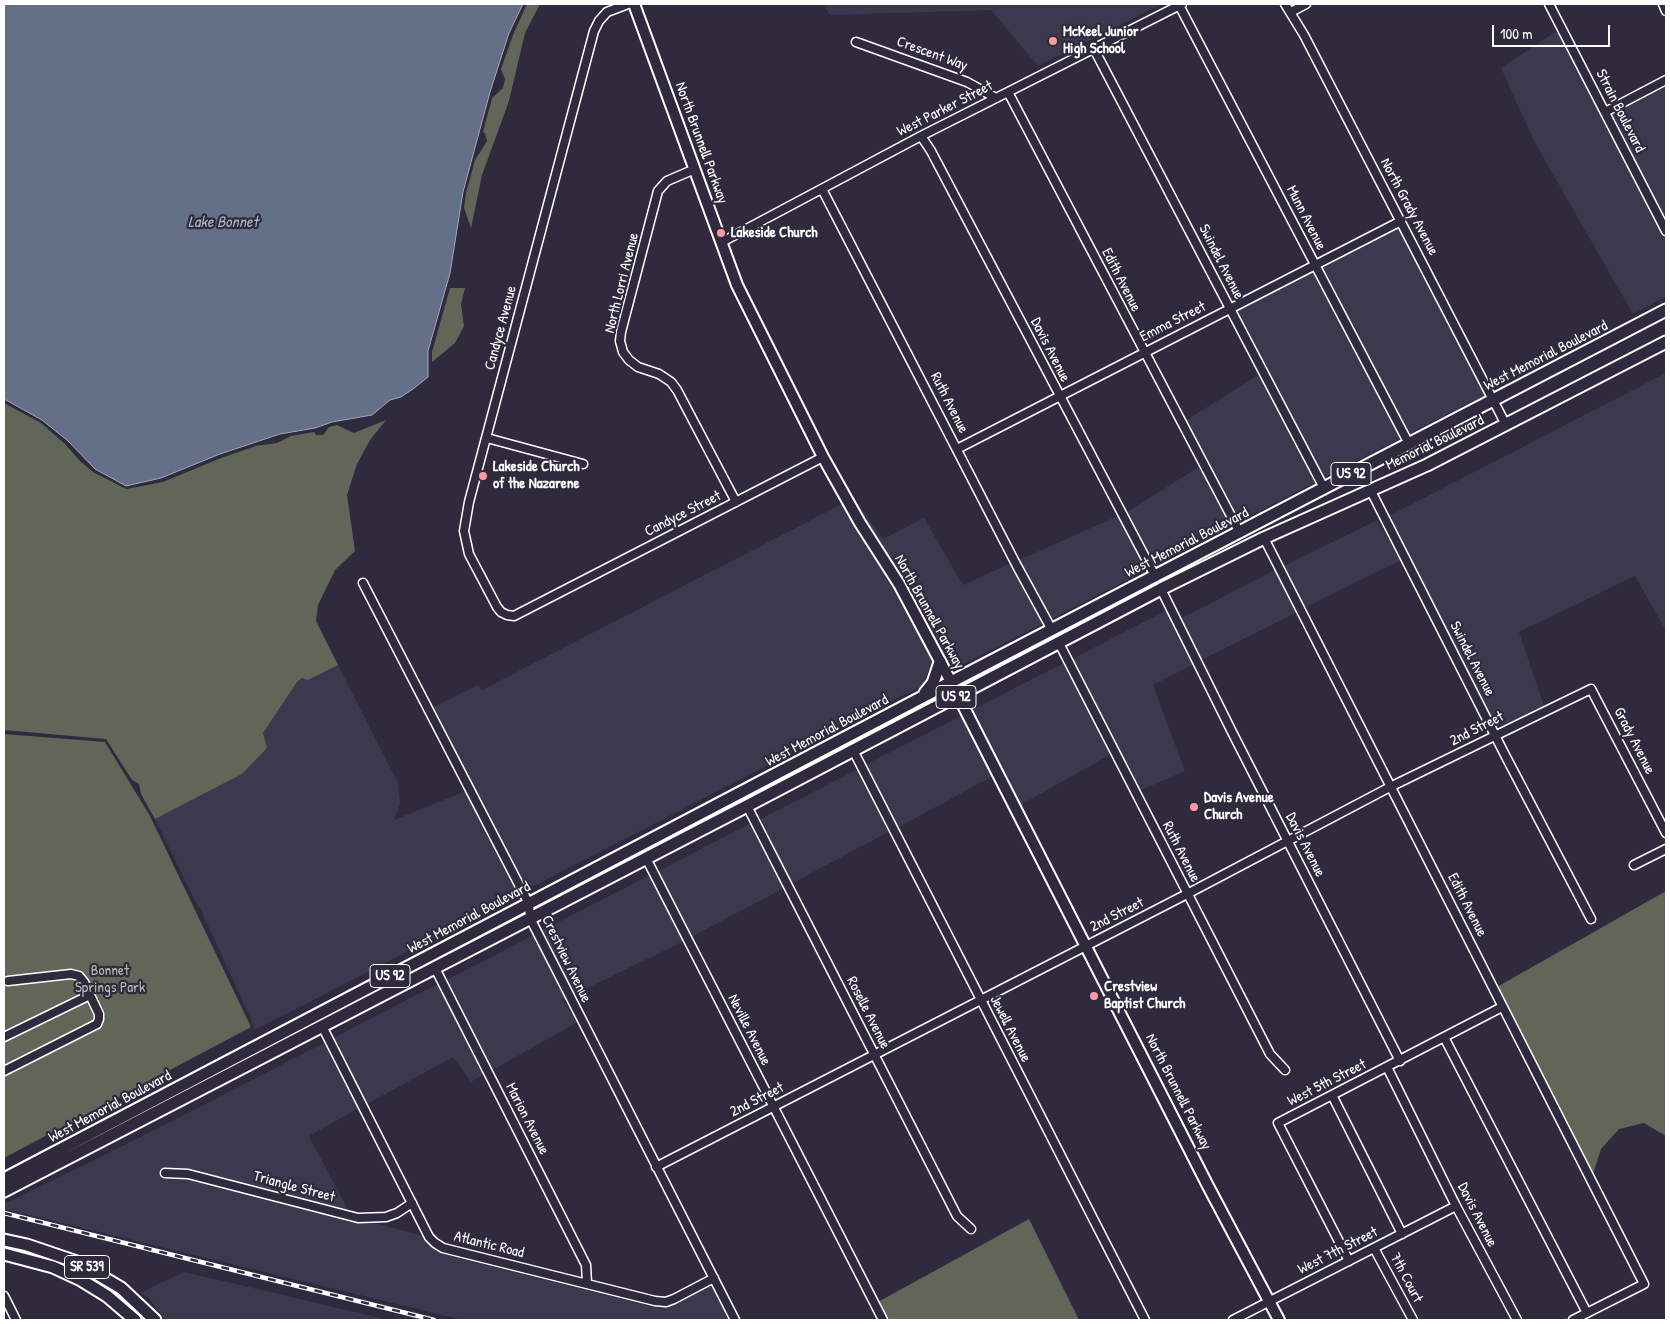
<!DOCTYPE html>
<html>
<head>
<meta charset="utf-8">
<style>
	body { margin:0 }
	#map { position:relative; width:1670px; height:1324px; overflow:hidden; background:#2f2a3d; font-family:"Patrick Hand",sans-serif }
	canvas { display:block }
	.frame { position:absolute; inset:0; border:5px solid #fff; pointer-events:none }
	.scale { position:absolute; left:1492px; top:25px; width:118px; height:22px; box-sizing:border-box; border:2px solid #fff; border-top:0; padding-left:6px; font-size:15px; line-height:18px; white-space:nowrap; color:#fff; -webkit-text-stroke:4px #2f2a3d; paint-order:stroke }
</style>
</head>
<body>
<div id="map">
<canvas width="1670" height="1324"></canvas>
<div class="frame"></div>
<div class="scale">100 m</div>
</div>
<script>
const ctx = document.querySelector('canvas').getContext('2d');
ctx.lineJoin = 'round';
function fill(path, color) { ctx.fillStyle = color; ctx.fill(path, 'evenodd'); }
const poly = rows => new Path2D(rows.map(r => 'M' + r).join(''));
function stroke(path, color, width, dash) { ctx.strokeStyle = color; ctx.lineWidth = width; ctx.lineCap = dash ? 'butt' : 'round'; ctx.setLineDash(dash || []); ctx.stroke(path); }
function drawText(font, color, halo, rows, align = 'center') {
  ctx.font = font + ' "Patrick Hand",sans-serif'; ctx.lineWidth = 4.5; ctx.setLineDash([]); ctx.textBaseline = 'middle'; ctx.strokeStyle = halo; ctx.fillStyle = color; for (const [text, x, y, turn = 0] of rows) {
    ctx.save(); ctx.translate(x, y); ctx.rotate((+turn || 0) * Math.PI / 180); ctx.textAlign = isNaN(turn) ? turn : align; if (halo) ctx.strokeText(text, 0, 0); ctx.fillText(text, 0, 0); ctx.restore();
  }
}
const built = poly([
	[823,4,1162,4,1038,66,991,10,830,15],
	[1558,30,1666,240,1666,297,1633,314,1534,141,1501,68],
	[1666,86,1666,222,1610,114],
	[1400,227,1485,395,1408,434,1321,269],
	[1313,272,1401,438,1323,478,1235,312],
	[1666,373,1666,631,1635,576,1519,632,1544,706,1518,719,1496,727,1389,516],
	[1260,374,1316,482,1238,522,1185,421],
	[1200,466,1231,526,1154,566,1126,513],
	[854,498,883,539,924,518,963,585,1011,563,1044,623,950,671,945,662,945,660,943,658,852,499],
	[844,503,895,587,936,662,927,683,526,890,432,708,478,685,482,690],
	[1118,516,1147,570,1051,619,1019,560],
	[1377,520,1401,560,1304,608,1282,567],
	[1275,570,1297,612,1201,660,1180,619],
	[1167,610,1194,664,1153,685,1185,771,1139,791,1072,659],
	[1064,663,1111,754,1019,806,970,711],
	[338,665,398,783,400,804,394,820,466,791,519,894,255,1030,254,1026,200,908,197,905,155,819,242,774,263,733,297,682,302,678,308,680],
	[963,715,993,776,897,828,865,765],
	[858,769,890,831,791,884,759,820],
	[751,823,784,888,691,937,657,872],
	[650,875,684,941,573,995,541,931],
	[534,935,566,998,562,1000,578,1022,491,1071,446,980],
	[438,984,484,1074,471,1082,453,1057,367,1104,333,1038],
	[326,1042,359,1108,309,1136,349,1212,188,1170,161,1169,161,1178,188,1179,336,1217,358,1223,375,1223,424,1236,432,1246,442,1252,654,1306,666,1306,675,1303,712,1284,731,1320,463,1320,4,1209,4,1204,135,1140],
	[184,1272,283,1295,388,1320,165,1320,148,1297,140,1293]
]);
const green = poly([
	[527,4,540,4,525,33,509,101,482,175,471,228,464,208,466,193,475,160,487,141,485,133,483,132,492,98,503,88,505,79,501,69,513,35],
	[450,288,465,288,461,304,464,326,455,343,432,362,432,352],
	[4,403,41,423,65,444,80,461,93,472,126,489,163,482,221,458,256,446,277,443,291,436,314,432,316,435,323,435,329,427,337,425,354,433,386,420,370,440,357,464,347,495,355,551,335,570,318,605,316,621,338,665,308,680,302,678,297,682,263,733,267,748,242,774,155,819,141,794,139,784,132,780,106,739,4,730],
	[4,734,105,742,150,816,251,1027,4,1158],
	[1666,891,1666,1136,1644,1123,1619,1129,1601,1149,1593,1174,1497,987],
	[1029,1219,1079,1320,888,1320,878,1302]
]);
const water = poly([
	[4,4,523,4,509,33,490,92,463,192,450,273,428,351,428,377,413,389,401,397,390,400,372,415,332,422,315,428,280,434,220,454,161,478,126,486,95,469,68,441,42,420,4,399,4,4]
]);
const street = poly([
	[628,4,607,12,599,21,594,31,469,502,464,531,469,554,497,607,501,612,507,615,514,616,823,457],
	[1285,4,1304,35,1506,425],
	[1549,4,1666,231],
	[1663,4,1666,11],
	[1179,5,1409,444],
	[1291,12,1306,4],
	[856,42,967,82,996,98],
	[1094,49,1324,488],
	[1008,92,1240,533],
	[1605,112,1666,80],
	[921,136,931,151,1155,576],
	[695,169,667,181,658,191,621,332,620,341,623,352,629,360,638,367,659,374,671,382,677,390,736,502],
	[822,189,1017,566,1052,630],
	[722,242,921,136,1182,4],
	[487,438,583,464],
	[957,449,1401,221],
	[1371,491,1505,755,1591,919],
	[1264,538,1644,1284,1573,1320],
	[363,583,529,904,530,918,735,1320],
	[1161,589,1232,732,1400,1061],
	[1059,643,1270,1054,1285,1070],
	[853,750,1145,1320],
	[747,806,957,1216,971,1229],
	[646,858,883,1320],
	[1634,865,1666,849],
	[435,968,586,1265,587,1283],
	[322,1026,429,1237,435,1243,443,1248,655,1301,666,1302,674,1299,714,1278],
	[4,1037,90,995],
	[1444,1037,1587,1313],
	[1387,1067,1456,1206,1517,1320],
	[4,1071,97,1024,99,1019,99,1014,90,995,84,982,79,976,71,974,8,981],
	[1332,1095,1402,1234],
	[656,1167,1187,894,1390,787,1591,689,1666,833],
	[165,1173,188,1174,358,1218,386,1217,397,1213,412,1203],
	[1374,1248,1413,1320],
	[1349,1261,1278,1123,1502,1007],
	[4,1296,16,1320],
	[1233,1320,1456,1206]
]);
const secondary = poly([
	[634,4,737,285,823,457,860,523,899,584,951,682,1208,1186,1279,1320]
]);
const primary = poly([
	[925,693,933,683,940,662],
	[4,1179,951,682,1666,310],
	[4,1191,747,806,1161,589,1264,538,1427,465,1666,342],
	[4,1240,27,1245,77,1262,121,1288,155,1320],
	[4,1254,53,1267,81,1280,107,1296,135,1320]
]);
const rail = poly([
	[4,1213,434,1320]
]);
const markers = [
	[1053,41,5,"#ff9aa2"],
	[721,233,5,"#ff9aa2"],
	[483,476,5,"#ff9aa2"],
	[1194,807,5,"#ff9aa2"],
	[1094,996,5,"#ff9aa2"]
];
const shields = [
	[1351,474,40],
	[956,697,40],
	[390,976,40],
	[87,1267,45]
];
const shieldNames = [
	["US 92",1351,474],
	["US 92",956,697],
	["US 92",390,976],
	["SR 539",87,1267]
];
const poiNames = [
	["McKeel Junior",1063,32],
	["High School",1063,49],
	["Lakeside Church",731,233],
	["Lakeside Church",493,467],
	["of the Nazarene",493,484],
	["Davis Avenue",1204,798],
	["Church",1204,815],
	["Crestview",1104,987],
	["Baptist Church",1104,1004]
];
const streetNames = [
	["Crescent Way",932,54,20],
	["West Parker Street",945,109,-27],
	["Strain Boulevard",1620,111,63],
	["North Brunnell Parkway",701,143,70],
	["North Grady Avenue",1409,207,62],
	["Munn Avenue",1306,218,63],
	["Swindel Avenue",1221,262,63],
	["Edith Avenue",1121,280,63],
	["North Lorri Avenue",622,283,-76],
	["Emma Street",1173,322,-27],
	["Candyce Avenue",501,328,-75],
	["Davis Avenue",1050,350,63],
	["West Memorial Boulevard",1546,356,-27],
	["Ruth Avenue",949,403,63],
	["Memorial Boulevard",1435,443,-26],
	["Candyce Street",683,514,-27],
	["West Memorial Boulevard",1187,543,-27],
	["North Brunnell Parkway",929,612,61],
	["Swindel Avenue",1472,659,63],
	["2nd Street",1477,729,-27],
	["West Memorial Boulevard",827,731,-28],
	["Grady Avenue",1634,741,63],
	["Davis Avenue",1305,845,63],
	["Ruth Avenue",1181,852,63],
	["Edith Avenue",1467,905,63],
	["2nd Street",1117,915,-27],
	["West Memorial Boulevard",469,918,-28],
	["Crestview Avenue",566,959,64],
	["Roselle Avenue",868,1013,63],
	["Jewell Avenue",1010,1029,63],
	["Neville Avenue",749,1030,63],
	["West 5th Street",1327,1083,-27],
	["North Brunnell Parkway",1178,1092,63],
	["2nd Street",757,1100,-27],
	["West Memorial Boulevard",110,1107,-28],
	["Marion Avenue",527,1119,63],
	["Triangle Street",294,1187,15],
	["Davis Avenue",1477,1215,63],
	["Atlantic Road",489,1245,14],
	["West 7th Street",1338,1251,-27],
	["7th Court",1406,1278,62]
];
const parkNames = [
	["Bonnet",110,971],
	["Springs Park",110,988]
];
const waterNames = [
	["Lake Bonnet",223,223]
];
fill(built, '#3c394f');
fill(green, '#616658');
fill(water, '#646f88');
stroke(water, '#a2a9b8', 1);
stroke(street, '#fff', 11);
stroke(secondary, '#fff', 14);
stroke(primary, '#fff', 15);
stroke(street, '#2f2a3d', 8);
stroke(secondary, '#2f2a3d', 10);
stroke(primary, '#2f2a3d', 11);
stroke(rail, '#fff', 4.5);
stroke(rail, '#2f2a3d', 2.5, [8]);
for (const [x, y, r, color] of markers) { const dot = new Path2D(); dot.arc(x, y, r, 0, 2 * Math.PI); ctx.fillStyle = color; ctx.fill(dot); stroke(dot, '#2f2a3d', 2); }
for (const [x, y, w] of shields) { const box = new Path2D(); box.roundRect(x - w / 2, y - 11.5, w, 23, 4); ctx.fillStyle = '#2f2a3d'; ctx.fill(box); stroke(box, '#fff', 1); }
drawText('bold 14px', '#fff', null, shieldNames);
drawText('bold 15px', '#fff', '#2f2a3d', poiNames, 'left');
drawText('15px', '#fff', '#2f2a3d', streetNames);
drawText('15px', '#b8bab4', '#2f2a3d', parkNames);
drawText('italic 16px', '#b2b7c4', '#2f2a3d', waterNames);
</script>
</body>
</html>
